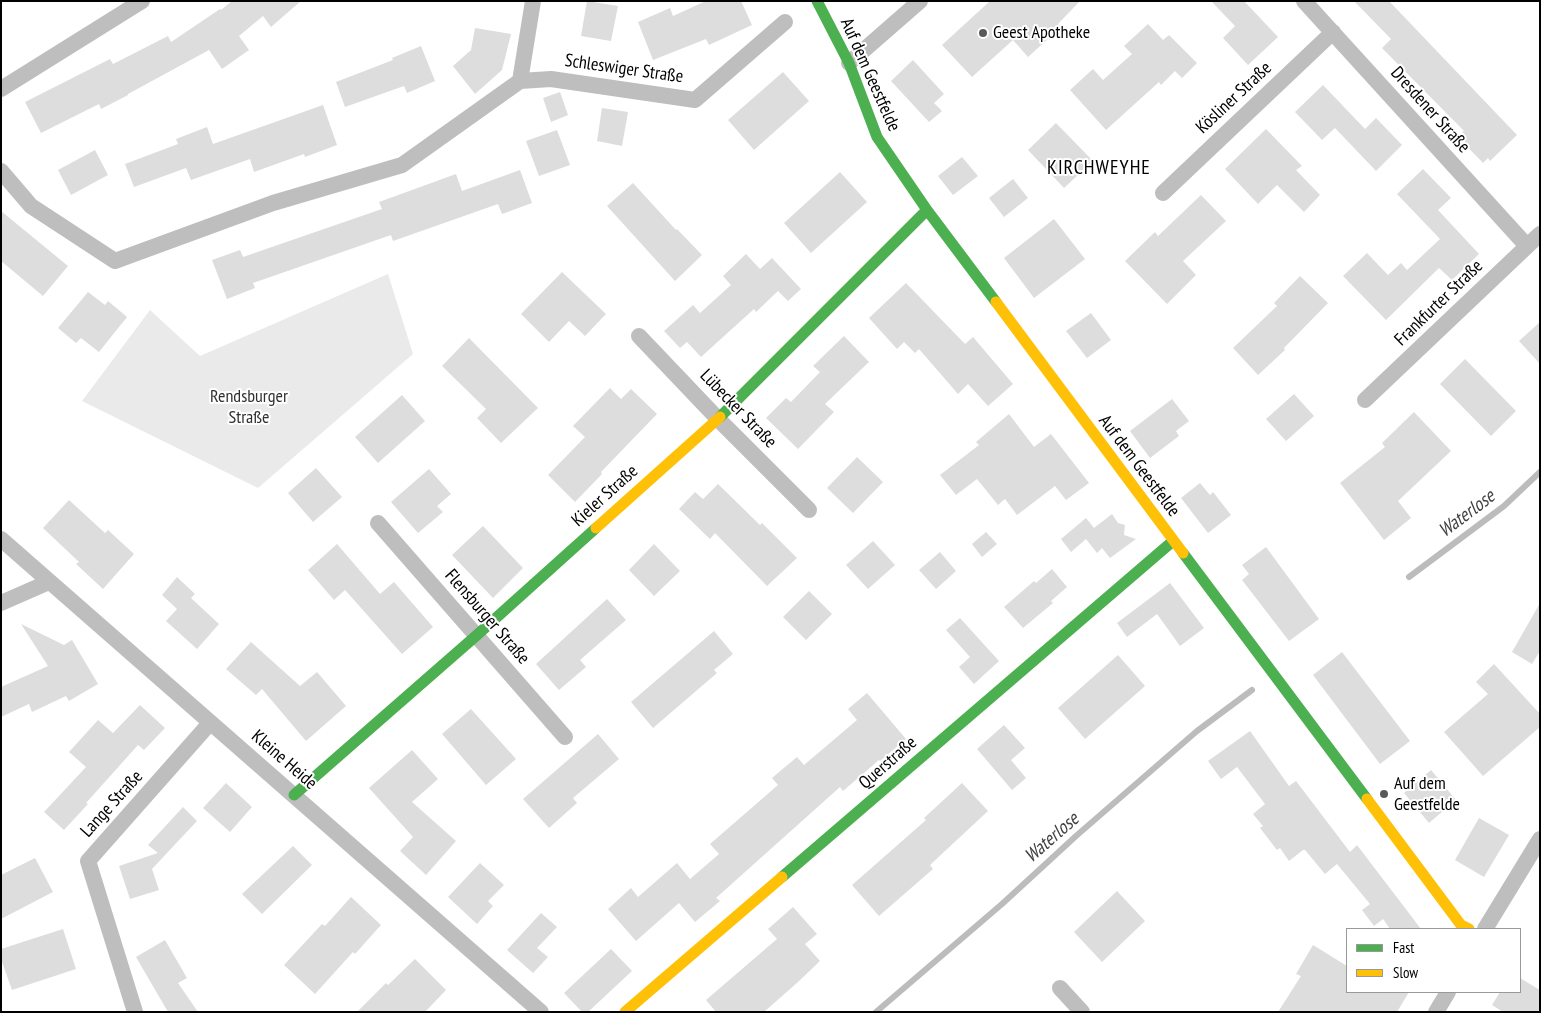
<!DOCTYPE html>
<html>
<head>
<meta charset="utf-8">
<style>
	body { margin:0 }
	#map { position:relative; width:1541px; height:1013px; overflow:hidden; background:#fff; font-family:"PT Sans Narrow",sans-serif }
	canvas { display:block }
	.frame { position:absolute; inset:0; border:2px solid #000; pointer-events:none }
	.legend { position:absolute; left:1346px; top:928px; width:175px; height:65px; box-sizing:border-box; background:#fff; border:1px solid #999; margin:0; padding:6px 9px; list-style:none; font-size:15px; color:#000 }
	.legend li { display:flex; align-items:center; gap:10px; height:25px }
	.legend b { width:25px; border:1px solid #999 }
</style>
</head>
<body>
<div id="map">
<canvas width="1541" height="1013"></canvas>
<div class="frame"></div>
<ul class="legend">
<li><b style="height:6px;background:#4caf50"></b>Fast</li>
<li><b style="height:6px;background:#ffc107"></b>Slow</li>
</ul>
</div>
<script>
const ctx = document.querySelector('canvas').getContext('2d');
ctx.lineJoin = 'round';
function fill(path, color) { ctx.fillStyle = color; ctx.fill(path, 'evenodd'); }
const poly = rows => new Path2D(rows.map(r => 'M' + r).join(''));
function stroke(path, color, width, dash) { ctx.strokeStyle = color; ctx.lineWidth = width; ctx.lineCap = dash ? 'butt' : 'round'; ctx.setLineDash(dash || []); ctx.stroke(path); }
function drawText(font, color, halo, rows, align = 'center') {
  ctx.font = font + ' "PT Sans Narrow",sans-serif'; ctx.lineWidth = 4; ctx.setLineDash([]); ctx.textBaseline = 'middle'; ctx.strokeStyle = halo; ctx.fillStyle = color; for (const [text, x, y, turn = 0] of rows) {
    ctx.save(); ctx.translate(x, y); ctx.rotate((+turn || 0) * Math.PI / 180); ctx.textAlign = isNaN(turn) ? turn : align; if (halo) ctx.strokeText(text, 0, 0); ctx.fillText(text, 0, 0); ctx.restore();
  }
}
const green = poly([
	[388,274,413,354,258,488,82,401,150,310,200,356]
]);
const stream = poly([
	[1409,577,1504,506,1540,472],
	[876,1012,1002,904,1076,836,1197,731,1252,690]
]);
const building = poly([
	[232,1,301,1,271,27,263,16,239,36,249,50,222,69,209,50,128,94,128,95,101,109,99,104,41,133,25,102,110,59,113,64,168,36,171,42,220,9,221,10],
	[587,1,618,6,611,41,581,36],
	[706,1,741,1,752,25,709,45,706,39,653,60,638,22,670,8,673,16],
	[990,1,1080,1,1058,24,1061,27,1028,57,1013,40,972,77,942,45],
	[1211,1,1244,1,1278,37,1248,65,1223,38,1235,26],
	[1354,1,1389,1,1517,135,1490,161,1488,158,1483,163,1460,139,1464,134,1462,132,1464,131,1382,48,1391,39],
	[1148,24,1163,40,1169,35,1197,63,1182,78,1175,71,1161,85,1159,82,1106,130,1070,90,1093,69,1103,80,1132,54,1124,46],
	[475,28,511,34,502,70,475,94,453,66,471,50],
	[421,46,435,81,407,93,404,86,345,107,336,82,393,60,392,58],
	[913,60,944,94,934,103,942,111,929,122,891,81],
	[783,72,809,101,754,150,728,120],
	[1323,85,1365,129,1376,118,1402,145,1376,171,1335,128,1322,140,1295,112],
	[560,92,568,115,551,122,543,98],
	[323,105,337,145,305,157,304,154,254,172,250,159,191,180,186,168,134,187,125,164,178,144,176,139,207,127,213,144],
	[602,108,628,112,622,146,597,141],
	[1056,123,1093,161,1064,188,1028,150],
	[1266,129,1302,166,1296,170,1320,195,1304,212,1277,185,1258,204,1225,169],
	[557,130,570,165,539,176,526,141],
	[95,150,108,175,71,195,58,170],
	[962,157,978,176,953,195,938,176],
	[1423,169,1451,198,1438,210,1479,254,1452,280,1439,268,1386,320,1343,276,1367,253,1388,275,1401,263,1407,270,1440,239,1397,194],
	[520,170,532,203,502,214,498,204,393,241,391,235,253,283,255,288,227,299,212,260,240,250,243,257,324,229,382,209,379,202,456,174,462,191],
	[840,172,867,202,811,253,784,223],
	[1013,179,1028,198,1004,217,989,198],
	[633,183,676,230,677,229,702,255,675,281,607,206],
	[1201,195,1226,221,1183,261,1196,275,1167,304,1125,261,1155,232,1158,236],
	[1,211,68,266,43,296,1,261],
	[1054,219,1085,259,1034,298,1004,258],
	[746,254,760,269,772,258,801,289,788,301,778,291,756,312,754,309,701,357,687,342,680,348,664,331,693,305,700,313,731,285,723,276],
	[562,272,606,314,585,336,569,321,549,342,521,314],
	[1300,276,1328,303,1284,348,1285,350,1258,375,1233,348,1277,306,1274,303],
	[906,283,965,344,973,337,1013,384,988,406,968,384,958,394,919,349,915,353,904,342,897,349,869,318],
	[88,292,105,305,108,301,127,317,99,352,81,338,76,343,58,328],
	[1091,313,1111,340,1087,358,1066,331],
	[1540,322,1540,364,1519,341],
	[844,336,869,362,825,404,834,412,798,449,766,418,786,398,791,402,820,372,813,366],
	[469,338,538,408,501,443,477,418,486,409,442,366],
	[1465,359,1516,411,1491,436,1440,384],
	[610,388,621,399,631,389,657,414,601,472,602,474,575,502,548,475,585,437,573,426],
	[1294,394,1314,416,1286,441,1266,419],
	[402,395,425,421,378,463,355,437],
	[1172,399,1189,421,1176,431,1179,436,1150,458,1130,431],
	[1414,412,1451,451,1398,501,1411,518,1384,540,1340,483,1385,447,1382,443],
	[1009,414,1034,447,1051,434,1089,483,1066,500,1055,486,1017,515,1005,499,998,505,977,479,956,495,940,475,979,445,976,442],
	[857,457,883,482,853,513,827,488],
	[316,468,342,497,313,522,288,493],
	[429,469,451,494,437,506,443,512,418,533,391,502],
	[1200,483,1210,495,1213,492,1231,515,1208,533,1181,498],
	[718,484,760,525,762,523,797,558,767,586,715,533,710,539,679,509,695,492,703,499],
	[69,500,105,533,108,530,134,554,103,589,76,564,79,562,43,528],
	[1112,514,1118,523,1125,525,1124,535,1136,539,1110,558,1102,548,1097,553,1086,539,1071,552,1061,539,1086,518,1094,528],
	[483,526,523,568,493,598,452,555],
	[986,532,997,544,982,557,972,544],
	[873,541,895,565,868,589,846,565],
	[337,544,380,594,394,582,433,627,402,654,345,590,334,600,308,570],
	[654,544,680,571,654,596,629,570],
	[1266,547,1319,619,1289,641,1242,580,1249,574,1242,565],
	[940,552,956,571,936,589,919,570],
	[1052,569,1067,587,1051,601,1053,603,1023,628,1004,607,1034,581,1036,583],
	[177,577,195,594,191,598,219,624,197,649,166,621,177,609,162,595],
	[1170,583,1204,628,1180,646,1157,614,1127,637,1117,623],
	[809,591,832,614,806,640,783,617],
	[607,599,626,620,580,660,586,667,559,690,536,664],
	[1540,603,1540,651,1532,664,1512,652],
	[960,618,999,661,974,684,959,667,970,657,946,630],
	[21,624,64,645,72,640,98,684,69,701,66,696,32,712,29,704,1,717,1,687,48,666],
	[714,631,733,654,714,670,717,673,653,728,631,702],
	[251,642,300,686,317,672,346,706,306,741,262,689,256,695,226,669],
	[1342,652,1410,741,1380,764,1313,675],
	[1118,655,1145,686,1085,739,1058,708],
	[1494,664,1540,714,1540,727,1483,776,1444,732,1488,694,1476,682],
	[867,693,906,739,880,761,879,760,843,791,840,787,716,898,720,901,695,922,679,903,636,941,608,909,631,888,638,897,677,863,690,879,719,854,710,844,778,785,772,778,797,757,804,765,857,720,848,709],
	[140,705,165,728,144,750,138,745,86,803,88,804,64,830,44,812,86,767,69,752,98,720,113,733],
	[471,709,516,759,486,785,442,734],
	[1004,725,1025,748,1011,760,1026,778,1012,790,977,749],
	[1250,731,1289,786,1296,781,1350,852,1357,845,1421,929,1390,929,1383,919,1374,926,1362,910,1370,904,1337,864,1325,874,1305,850,1303,850,1289,861,1280,848,1277,850,1260,828,1263,826,1253,814,1265,804,1237,767,1221,779,1208,761],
	[598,734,619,759,573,798,577,803,549,828,523,799],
	[412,750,438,779,412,802,456,841,426,875,400,851,413,837,369,788],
	[1431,770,1456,800,1429,823,1404,793],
	[226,783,252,807,230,832,203,808],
	[962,783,988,811,930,865,933,869,879,916,852,885,926,820,924,818],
	[183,807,197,821,152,869,159,890,130,899,119,866,158,853,148,845],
	[1479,818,1509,835,1484,877,1455,860],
	[293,846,312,865,262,914,242,894],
	[35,858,53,892,1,919,1,875],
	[480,863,504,885,488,901,493,906,477,924,448,897],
	[1117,891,1145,921,1102,962,1074,932],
	[351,897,381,925,355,954,353,952,315,994,284,965,322,924,325,926],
	[793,907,817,934,805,944,820,961,798,982,764,1012,716,1012,706,1000,777,939,768,929],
	[541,913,557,927,537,948,548,957,533,973,507,950],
	[63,929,76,969,12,990,1,959,1,949],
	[165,940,187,978,178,983,198,1012,168,1012,136,957],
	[1313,945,1347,966,1347,992,1409,992,1397,1012,1278,1012,1301,976,1296,974],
	[611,949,632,971,588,1012,582,1012,564,993],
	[415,959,446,990,425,1012,357,1012,386,983,388,985],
	[1520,978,1540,990,1540,1012,1503,1012,1492,1005,1500,992,1520,992]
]);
const street = poly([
	[1304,1,1527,246],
	[849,63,920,1],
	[520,81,551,79,695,100,785,22],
	[1,89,142,1],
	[1,171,31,206,115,261,273,203,402,165,520,81,533,1],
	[1163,193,1333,32],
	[639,336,718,419,809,510],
	[1365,400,1540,234],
	[378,523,565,737],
	[1,539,541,1012],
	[1,603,49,582],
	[1485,929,1540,839],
	[1060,988,1082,1012],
	[135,1012,88,861,210,723],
	[1436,1012,1448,992]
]);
const fast = poly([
	[817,1,849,63,877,137,927,210,996,302],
	[720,417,927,210],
	[1183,553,1367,799],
	[294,795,477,635,596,528],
	[782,877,1173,541]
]);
const slow = poly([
	[996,302,1183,553],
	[596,528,720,417],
	[1367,799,1461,925,1469,929],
	[625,1012,782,877]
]);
const markers = [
	[983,33,5,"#595959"],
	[1384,794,5,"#595959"]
];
const poiNames = [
	["Geest Apotheke",993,33],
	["Auf dem",1394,784],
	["Geestfelde",1394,805]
];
const streetNames = [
	["Schleswiger Straße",624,69,8],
	["Auf dem Geestfelde",870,75,66],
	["Kösliner Straße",1234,98,-43],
	["Dresdener Straße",1430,110,48],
	["Frankfurter Straße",1439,303,-44],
	["Lübecker Straße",738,409,46],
	["Auf dem Geestfelde",1139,466,53],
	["Kieler Straße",605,496,-42],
	["Flensburger Straße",487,617,49],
	["Kleine Heide",284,760,41],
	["Querstraße",888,763,-41],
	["Lange Straße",112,804,-48]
];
const parkNames = [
	["Rendsburger",249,397],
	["Straße",249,418]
];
const waterNames = [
	["Waterlose",1467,514,-37],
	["Waterlose",1052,838,-41]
];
const quarterNames = [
	["KIRCHWEYHE",1099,168]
];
fill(green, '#eaeaea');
stroke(stream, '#bcbcbc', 6);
fill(building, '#ddd');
stroke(street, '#bebebe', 16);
stroke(fast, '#4caf50', 11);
stroke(slow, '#ffc107', 11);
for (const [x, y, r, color] of markers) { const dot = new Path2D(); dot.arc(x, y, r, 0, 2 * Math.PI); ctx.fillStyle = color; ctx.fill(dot); stroke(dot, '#fff', 2); }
drawText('18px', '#000', '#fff', poiNames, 'left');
drawText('18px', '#000', '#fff', streetNames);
drawText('18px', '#303030', '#fff', parkNames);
drawText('italic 19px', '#414141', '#fff', waterNames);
ctx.letterSpacing = '1px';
drawText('20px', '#000', '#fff', quarterNames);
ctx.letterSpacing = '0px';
</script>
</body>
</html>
